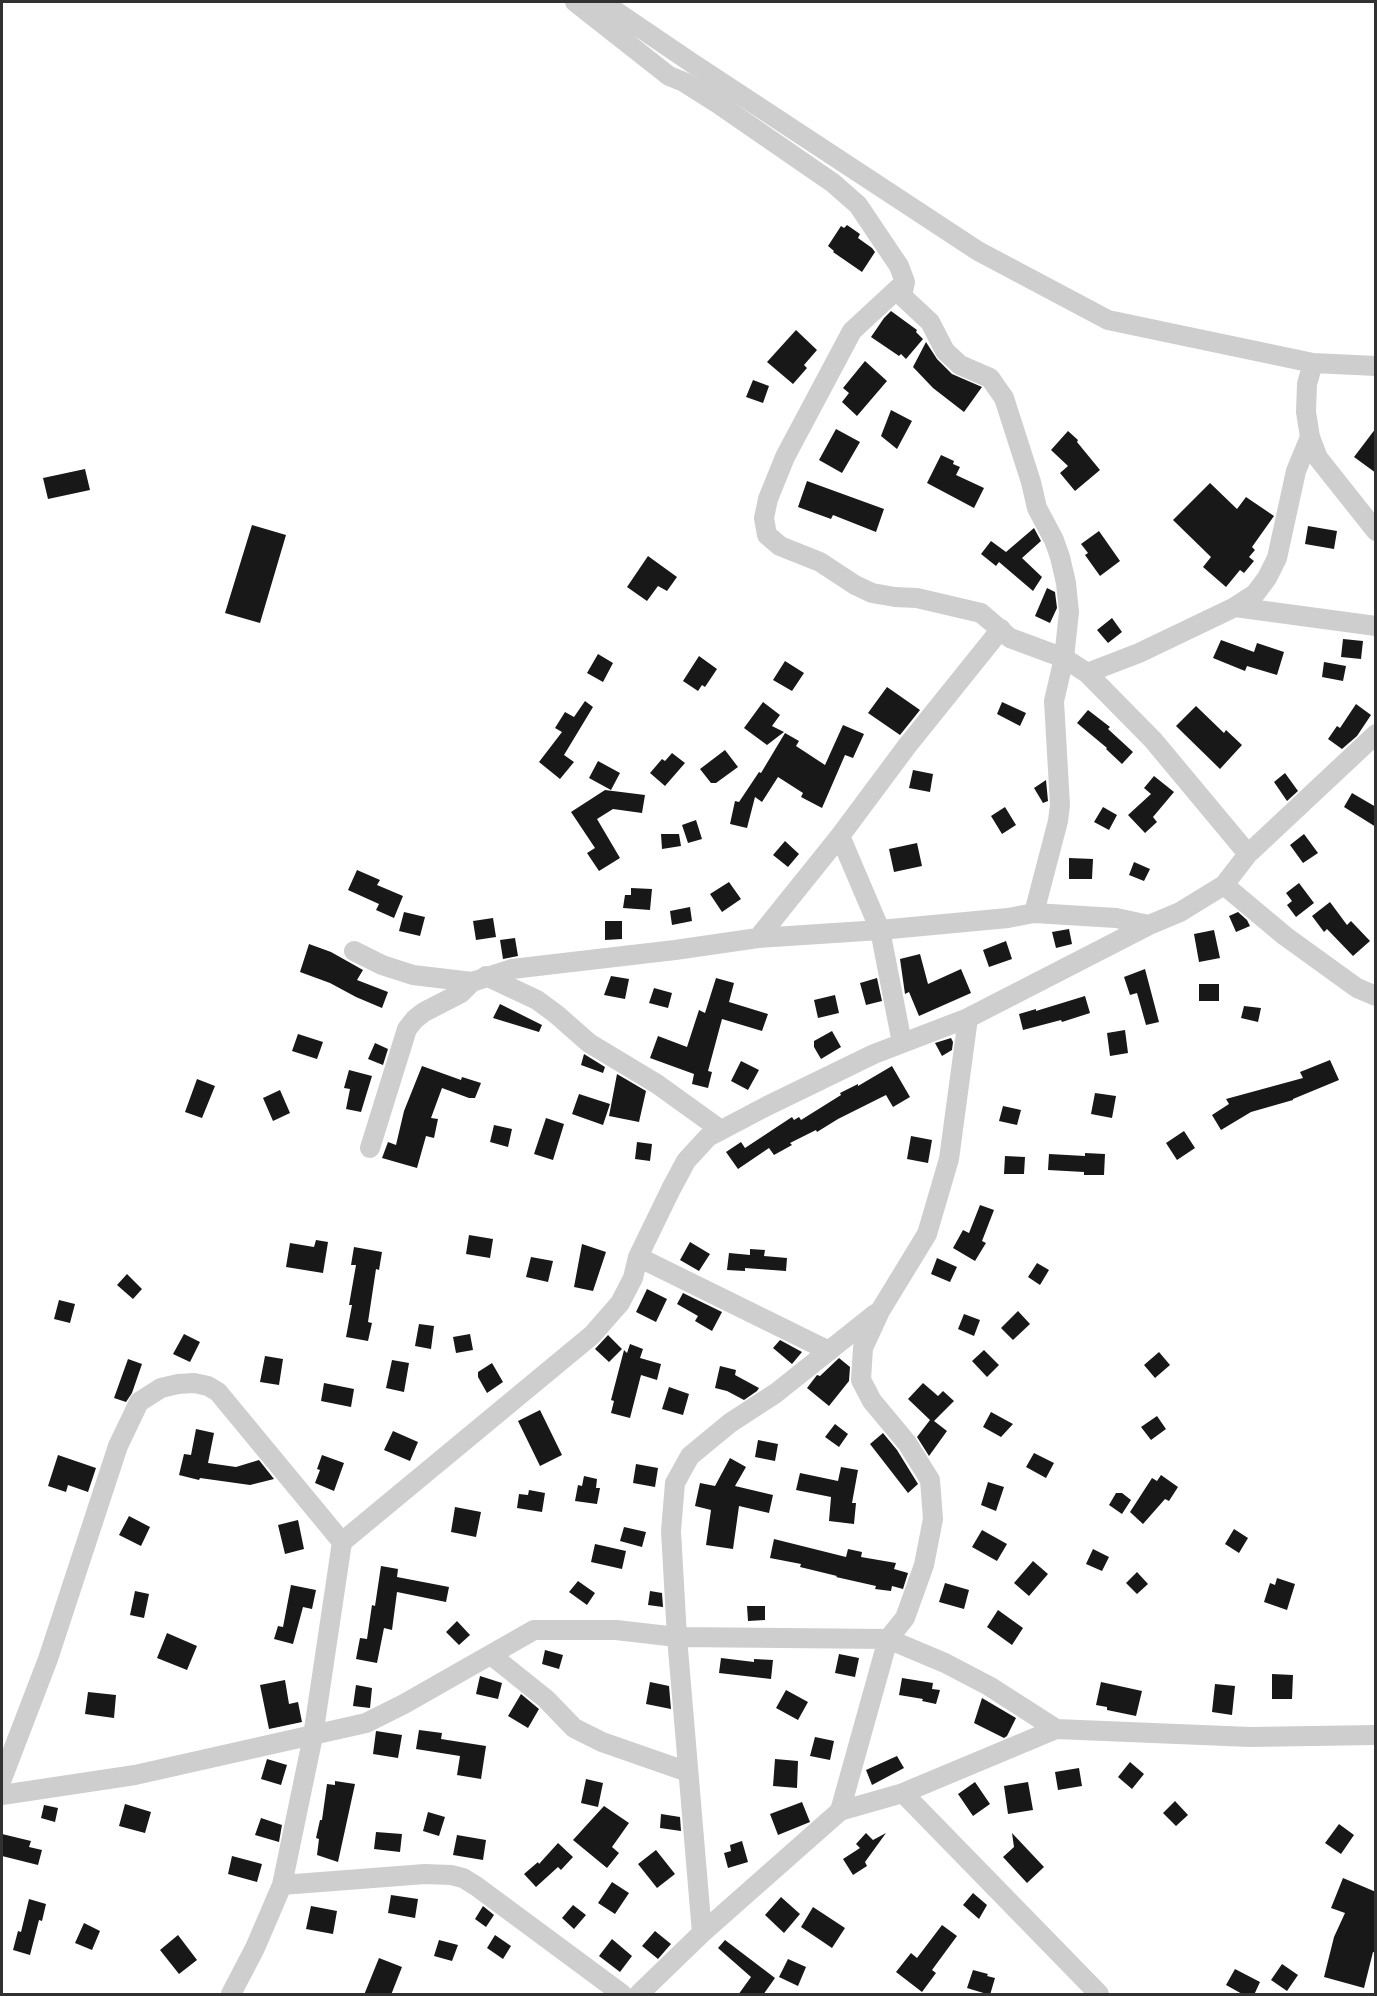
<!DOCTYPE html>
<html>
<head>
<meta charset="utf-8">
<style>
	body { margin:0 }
	#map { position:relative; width:1377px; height:1996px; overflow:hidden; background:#fff; font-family:Helvetica,sans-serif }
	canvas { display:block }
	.frame { position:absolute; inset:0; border:3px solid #313131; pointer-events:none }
</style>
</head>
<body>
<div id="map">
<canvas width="1377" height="1996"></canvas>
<div class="frame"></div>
</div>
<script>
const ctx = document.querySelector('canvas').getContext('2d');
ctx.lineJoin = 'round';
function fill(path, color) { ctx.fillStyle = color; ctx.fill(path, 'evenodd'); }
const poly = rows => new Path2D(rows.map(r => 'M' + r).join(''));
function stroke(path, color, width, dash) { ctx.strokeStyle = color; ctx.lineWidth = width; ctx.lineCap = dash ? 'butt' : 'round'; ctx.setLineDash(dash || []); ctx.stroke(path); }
const building = poly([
	[847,225,860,234,858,238,872,248,875,252,862,272,833,252,834,251,828,246,841,226,844,228],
	[891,311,917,330,916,332,923,339,906,359,901,354,899,356,871,337,884,318],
	[796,330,817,350,804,365,807,368,793,384,767,362],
	[926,342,937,359,952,374,982,387,964,412,933,388,913,367],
	[865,361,887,381,857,416,842,402,849,393,843,388],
	[753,380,769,386,763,403,746,397],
	[891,410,912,421,897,449,881,436],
	[1376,428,1376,473,1354,457],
	[836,429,860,442,842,473,819,460],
	[1068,431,1078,440,1077,442,1100,470,1075,491,1060,473,1068,466,1051,450],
	[941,455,954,461,953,464,960,467,956,475,984,488,974,508,927,483],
	[85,469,90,490,48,499,43,478],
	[807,481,884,509,876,532,833,515,831,519,798,507],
	[1210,483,1237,509,1246,497,1274,516,1252,547,1255,550,1249,557,1254,561,1244,573,1240,570,1226,587,1203,567,1211,557,1173,520],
	[252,525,286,535,260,623,225,613],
	[1308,526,1337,531,1334,549,1305,544],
	[1034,528,1041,541,1022,558,1042,577,1033,591,999,562,996,566,981,554,991,541,1006,552],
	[1099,531,1120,561,1100,576,1085,555,1088,553,1081,544],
	[648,556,677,577,667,591,658,586,647,601,627,587],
	[1047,588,1055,592,1057,608,1050,623,1035,616],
	[1112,618,1122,632,1108,643,1097,630],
	[1343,639,1363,641,1361,659,1341,657],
	[1221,640,1254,652,1257,643,1284,652,1277,675,1247,666,1245,671,1213,658],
	[598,654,613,663,603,682,587,673],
	[699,656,717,669,705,687,702,685,698,691,683,681],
	[785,661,804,673,792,691,773,680],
	[1324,662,1346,666,1343,681,1322,677],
	[887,687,920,710,900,735,868,713],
	[585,701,593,707,564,755,574,762,560,779,539,762,562,732,555,728,565,712,574,717],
	[763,702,780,715,772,726,784,732,767,745,744,728],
	[1002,702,1026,713,1020,726,997,714],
	[1356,704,1371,715,1357,736,1342,749,1328,739,1337,726,1340,728],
	[1196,706,1224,733,1226,730,1242,745,1220,769,1176,726],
	[1088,710,1110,727,1108,729,1133,752,1122,764,1106,749,1107,748,1077,723],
	[843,725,864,734,853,758,845,755,822,808,801,797,803,793,778,777,762,802,755,797,747,828,730,824,735,801,739,802,759,772,761,773,785,733,799,741,796,746,825,765],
	[725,750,738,767,716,783,711,783,700,769],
	[672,753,685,763,665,786,650,773,662,759,665,761],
	[598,761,620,773,611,790,589,778],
	[913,770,933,774,930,792,909,788],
	[1285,773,1298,791,1287,801,1274,782],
	[1154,776,1174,792,1153,817,1157,822,1145,833,1128,815,1151,794,1144,788],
	[1046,780,1048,801,1043,803,1034,788],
	[605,790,645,795,642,813,613,809,597,819,620,858,599,871,587,853,595,848,571,812],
	[1352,793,1376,807,1376,827,1344,807],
	[1005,807,1016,825,1002,834,991,816],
	[1103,807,1117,815,1109,830,1094,822],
	[696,820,702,839,688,843,682,825],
	[661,834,679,834,681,846,662,849],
	[1304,834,1318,853,1303,863,1290,845],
	[785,841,799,854,788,867,773,855],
	[917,843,922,866,894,872,889,849],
	[1069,858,1093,859,1092,879,1069,879],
	[1134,862,1150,869,1144,881,1129,875],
	[357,870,380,880,377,885,403,896,394,918,376,910,379,904,348,890],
	[729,882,741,899,722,912,710,894],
	[1299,883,1314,903,1296,917,1287,905,1292,901,1286,893],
	[631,888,652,889,650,910,623,908,625,895,631,895],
	[1330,902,1347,925,1351,921,1370,941,1353,956,1327,929,1324,932,1312,916],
	[690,907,692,921,672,925,670,911],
	[404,912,425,917,420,936,399,931],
	[1238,912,1247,920,1250,926,1236,932,1229,916],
	[493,918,496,937,476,940,473,921],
	[605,921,622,921,622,939,605,940],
	[1069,929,1072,944,1056,948,1052,932],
	[1214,930,1220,958,1199,962,1194,934],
	[515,938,518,956,503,959,500,940],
	[1006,941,1012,959,989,967,983,950],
	[309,944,331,952,363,970,357,980,388,992,382,1008,356,997,330,983,300,972],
	[920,954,928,984,961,969,971,993,919,1016,909,992,905,994,900,959],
	[1145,969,1159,1022,1146,1025,1137,993,1130,995,1124,977],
	[611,976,629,979,625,999,604,995],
	[716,978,734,983,729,1002,768,1014,762,1031,722,1019,708,1071,712,1072,708,1088,692,1084,694,1074,650,1058,658,1036,687,1047,699,1010,705,1013],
	[877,978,882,1001,866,1005,860,983],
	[1199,984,1219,984,1219,1001,1199,1001],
	[654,988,672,993,668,1008,649,1003],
	[835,995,839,1013,818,1018,814,1000],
	[1085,996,1090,1013,1062,1022,1061,1020,1023,1030,1019,1014,1036,1009,1036,1011],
	[500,1004,542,1025,539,1032,493,1018],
	[1244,1006,1261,1008,1258,1022,1241,1018],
	[1125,1030,1128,1053,1110,1056,1107,1033],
	[832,1031,841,1047,821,1059,814,1047,814,1041],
	[298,1034,323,1042,317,1059,292,1051],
	[951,1038,953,1042,952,1050,942,1056,935,1043],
	[375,1043,388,1049,383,1065,368,1059],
	[584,1054,605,1067,603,1073,581,1065],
	[1330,1060,1339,1080,1293,1099,1293,1100,1251,1112,1221,1130,1212,1115,1229,1104,1226,1099,1303,1078,1300,1072],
	[741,1061,759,1070,748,1090,731,1081],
	[422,1066,461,1080,462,1077,481,1083,475,1098,469,1098,442,1088,431,1118,438,1119,434,1138,426,1136,417,1168,382,1158,388,1142,396,1145,404,1111],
	[892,1066,910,1097,893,1107,886,1095,838,1119,817,1132,816,1130,790,1143,792,1145,774,1155,769,1148,738,1169,726,1152,741,1142,745,1148,792,1117,794,1120,799,1117,801,1120,841,1095,840,1093,858,1084,858,1086],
	[349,1070,372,1076,361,1112,346,1109,350,1089,344,1088],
	[617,1074,646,1091,639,1122,609,1116],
	[197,1079,215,1086,202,1118,185,1112],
	[280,1090,290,1113,273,1121,263,1098],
	[1095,1093,1116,1096,1112,1118,1091,1114],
	[579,1094,610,1104,603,1125,572,1114],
	[1003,1106,1021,1110,1017,1125,999,1121],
	[546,1118,564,1124,553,1160,534,1154],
	[494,1125,512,1129,508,1147,490,1142],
	[1184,1131,1195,1148,1177,1160,1166,1143],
	[911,1136,932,1140,928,1163,907,1159],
	[637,1142,652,1144,650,1161,635,1159],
	[1085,1153,1105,1154,1104,1175,1084,1175,1084,1172,1048,1170,1049,1154,1085,1156],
	[1005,1156,1025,1157,1024,1174,1004,1174],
	[980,1205,994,1210,982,1241,986,1243,975,1261,953,1248,963,1230,969,1233],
	[469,1235,493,1239,490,1258,466,1254],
	[316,1240,328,1242,323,1273,286,1267,290,1243,314,1247],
	[690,1242,710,1254,699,1271,680,1260],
	[582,1244,606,1252,593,1291,574,1287],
	[354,1247,382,1252,379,1270,376,1269,368,1322,372,1323,368,1341,346,1337,352,1305,349,1305,356,1265,351,1265],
	[750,1249,765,1250,764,1256,787,1258,786,1271,745,1268,745,1271,727,1270,729,1253,750,1255],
	[531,1257,553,1261,548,1282,526,1277],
	[937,1258,957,1267,950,1282,931,1274],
	[1037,1263,1049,1270,1040,1285,1028,1277],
	[127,1274,142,1289,133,1299,117,1285],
	[647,1289,667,1299,656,1322,636,1312],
	[683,1293,722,1312,712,1331,695,1321,698,1316,677,1304],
	[59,1300,75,1304,70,1323,54,1319],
	[1018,1311,1030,1324,1013,1340,1001,1328],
	[964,1314,980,1320,974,1336,958,1329],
	[419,1324,434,1326,431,1349,415,1346],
	[184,1334,200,1342,190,1362,173,1354],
	[470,1334,473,1350,456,1353,453,1337],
	[608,1335,622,1349,609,1362,595,1349],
	[780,1340,802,1352,792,1364,773,1348],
	[630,1344,643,1349,640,1358,661,1364,657,1380,641,1375,630,1418,611,1413,614,1401,611,1400,624,1350,627,1353],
	[984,1350,999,1365,987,1377,972,1361],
	[1159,1352,1170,1365,1155,1378,1144,1365],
	[265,1356,283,1359,279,1385,260,1382],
	[839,1358,850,1367,849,1381,829,1406,807,1388,817,1375,820,1376],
	[128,1359,142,1364,132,1393,126,1402,114,1398],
	[392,1360,409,1363,404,1392,386,1388],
	[492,1363,503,1382,487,1393,478,1377,478,1372],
	[720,1366,736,1370,735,1375,759,1388,757,1391,744,1400,727,1391,715,1388],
	[324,1383,354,1389,351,1407,321,1401],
	[923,1383,938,1396,943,1391,954,1401,934,1421,947,1431,929,1456,917,1437,930,1420,908,1399],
	[669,1387,689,1394,683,1415,662,1409],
	[540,1410,562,1455,540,1466,518,1421],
	[991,1412,1013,1424,1001,1437,983,1427],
	[1157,1416,1166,1429,1151,1440,1141,1427],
	[835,1424,848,1434,839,1447,825,1437],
	[196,1429,214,1433,208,1463,236,1467,259,1460,274,1479,250,1485,200,1478,199,1480,179,1475,184,1454,191,1455],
	[393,1431,418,1442,410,1461,384,1450],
	[883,1433,897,1450,918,1484,908,1493,870,1444],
	[758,1440,778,1444,775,1461,755,1457],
	[1034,1453,1054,1463,1046,1478,1026,1467],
	[58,1455,96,1468,88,1492,68,1485,66,1492,48,1486],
	[322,1455,344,1463,334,1491,315,1483,320,1470,317,1469],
	[730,1458,746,1467,735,1486,773,1495,769,1513,739,1506,733,1549,706,1545,711,1510,695,1506,700,1483,715,1486],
	[636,1464,658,1468,655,1487,633,1483],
	[841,1467,858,1470,852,1503,856,1503,854,1524,829,1521,831,1497,796,1490,800,1473,838,1481],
	[1161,1475,1178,1487,1169,1501,1165,1499,1143,1524,1130,1512,1152,1478,1157,1481],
	[584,1476,597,1479,596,1488,600,1488,597,1504,575,1501,578,1485,582,1486],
	[988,1482,1004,1487,996,1511,981,1505],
	[529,1490,545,1493,542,1512,517,1508,519,1494,528,1495],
	[1116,1493,1122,1493,1131,1500,1122,1514,1109,1505],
	[455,1507,481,1512,476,1537,451,1532],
	[129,1516,150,1527,141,1546,119,1535],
	[298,1520,304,1549,285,1554,278,1525],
	[624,1527,646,1532,642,1547,620,1541],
	[1234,1529,1248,1538,1239,1553,1225,1544],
	[982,1530,1007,1544,997,1561,972,1547],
	[774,1539,846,1557,848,1549,862,1552,861,1557,896,1563,894,1569,908,1573,903,1589,892,1586,891,1591,875,1589,876,1586,836,1577,837,1576,800,1567,801,1564,770,1558],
	[595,1544,626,1551,622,1569,591,1562],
	[1093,1549,1109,1557,1102,1571,1086,1564],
	[1033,1561,1048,1574,1029,1596,1014,1583],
	[381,1566,398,1569,397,1577,449,1587,446,1602,397,1592,392,1630,384,1628,377,1663,356,1659,360,1638,367,1639,372,1605,375,1606],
	[1137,1572,1148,1584,1137,1594,1126,1583],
	[1277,1578,1295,1584,1287,1610,1264,1602,1270,1583,1275,1585],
	[578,1581,595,1593,587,1605,569,1592],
	[945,1583,969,1590,964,1609,939,1602],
	[291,1585,316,1590,312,1609,303,1607,293,1644,274,1639,278,1626,283,1627],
	[135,1591,149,1594,144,1618,130,1615],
	[650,1591,662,1593,663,1607,648,1605],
	[747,1606,765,1606,765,1620,748,1621],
	[998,1610,1023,1628,1012,1645,987,1627],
	[457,1621,470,1635,459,1645,446,1632],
	[167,1633,197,1646,187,1670,157,1658],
	[545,1650,563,1655,559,1669,542,1664],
	[839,1654,859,1658,855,1677,835,1673],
	[721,1658,754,1662,754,1659,773,1660,771,1679,719,1673],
	[1272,1674,1293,1675,1292,1699,1272,1699],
	[480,1676,502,1683,498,1699,476,1694],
	[902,1678,933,1683,932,1689,940,1690,936,1704,922,1701,923,1699,899,1695],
	[285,1680,289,1704,298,1702,302,1722,269,1729,260,1685],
	[650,1682,669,1686,671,1709,646,1704],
	[1101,1682,1142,1691,1136,1716,1107,1710,1107,1707,1096,1705],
	[1215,1684,1235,1686,1232,1715,1212,1712],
	[356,1685,372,1688,370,1708,353,1706],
	[786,1690,808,1702,798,1720,776,1708],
	[88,1692,116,1695,114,1718,85,1714],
	[521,1694,539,1709,528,1728,508,1716],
	[982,1698,1016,1718,1007,1736,1004,1738,974,1723],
	[419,1730,442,1733,441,1739,486,1746,481,1779,457,1775,460,1756,416,1749],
	[376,1731,402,1735,398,1758,373,1754],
	[815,1737,834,1741,830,1760,810,1756],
	[897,1756,904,1768,872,1785,866,1770],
	[267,1759,287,1765,281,1785,261,1779],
	[775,1759,798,1761,797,1788,773,1786],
	[1130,1762,1144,1774,1132,1789,1118,1777],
	[1079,1768,1082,1786,1058,1790,1055,1772],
	[586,1779,603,1783,598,1807,581,1803],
	[335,1781,355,1784,338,1862,317,1855,319,1839,316,1838,320,1820,322,1820,327,1784,335,1785],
	[975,1782,990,1804,973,1816,958,1794],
	[1028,1782,1033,1810,1008,1814,1004,1786],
	[1175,1801,1188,1815,1176,1826,1163,1813],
	[802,1802,810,1822,778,1835,770,1814],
	[125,1804,151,1812,145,1833,119,1826],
	[44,1805,58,1808,55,1822,41,1818],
	[604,1806,629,1823,612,1847,619,1853,607,1868,573,1840],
	[428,1812,445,1817,439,1836,423,1831],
	[661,1814,680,1817,681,1831,660,1828],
	[261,1818,282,1825,279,1842,255,1835],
	[1339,1824,1354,1835,1341,1854,1325,1843],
	[376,1832,402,1834,400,1852,374,1849],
	[866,1833,873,1840,886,1833,865,1862,867,1866,853,1875,843,1859,860,1848,856,1844],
	[1012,1833,1044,1867,1027,1883,1003,1857,1014,1847],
	[2,1834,31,1841,29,1847,42,1850,38,1865,2,1856],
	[457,1835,486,1840,483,1860,453,1855],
	[742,1841,748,1862,728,1868,724,1853,731,1851,730,1845],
	[558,1843,573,1857,561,1870,558,1867,536,1887,524,1874,538,1862,539,1864],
	[656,1850,675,1874,657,1888,638,1864],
	[232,1856,262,1864,257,1882,228,1874],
	[1343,1878,1376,1892,1376,1953,1373,1952,1364,1988,1324,1977,1334,1937,1345,1913,1331,1908],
	[612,1882,629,1893,615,1914,598,1903],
	[973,1893,987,1905,979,1919,963,1905],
	[391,1895,418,1899,415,1918,388,1913],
	[781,1897,800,1914,784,1933,765,1915],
	[29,1899,46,1904,42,1921,39,1920,30,1955,13,1950,18,1931,21,1932],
	[573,1905,586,1915,574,1929,562,1918],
	[311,1906,337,1911,333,1934,306,1929],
	[483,1906,494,1915,486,1927,475,1919],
	[813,1907,845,1928,832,1948,801,1927],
	[84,1923,100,1931,92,1950,75,1943],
	[942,1925,957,1936,932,1970,936,1973,922,1992,896,1972,911,1953,917,1958],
	[655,1931,671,1944,658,1959,642,1946],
	[178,1935,197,1960,179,1974,160,1950],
	[495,1935,511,1946,503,1959,487,1948],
	[612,1939,632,1956,620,1972,599,1956],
	[439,1940,458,1945,452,1961,434,1956],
	[725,1940,775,1978,763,1995,738,1995,751,1977,718,1948],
	[379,1958,402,1967,391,1995,364,1995],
	[788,1959,806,1967,798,1986,779,1977],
	[1282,1964,1298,1975,1287,1991,1271,1980],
	[1235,1969,1260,1982,1254,1995,1244,1995,1226,1985],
	[973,1970,988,1974,987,1976,995,1978,990,1995,967,1988]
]);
const minor = poly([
	[575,2,669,76,684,82,717,103,833,183,858,205,899,266,905,282,902,296,930,322,945,351,960,365,990,378,1004,398,1031,482,1037,508,1054,540,1060,557,1066,583,1069,612,1064,658,1054,701,1060,805,1058,821,1034,913],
	[602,2,692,63,978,251,1108,320,1313,363,1376,366],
	[905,282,852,331,785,457,768,499,764,518,767,535,780,546,820,562,855,585,872,593,895,597,917,598,981,613,1010,638,1064,658,1087,673,1153,740,1248,854],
	[1313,363,1307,384,1306,412,1310,437,1318,458,1376,531],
	[1235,607,1376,626],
	[1087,673,1139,653,1235,607,1255,594,1267,578,1277,558,1296,471,1310,437],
	[840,836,880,930,902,1043],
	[1224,885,1285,936,1357,988,1376,996],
	[758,938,840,836,907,746,1001,629],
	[354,951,382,965,413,975,472,982],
	[486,976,537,1000,556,1014,589,1043,657,1084,721,1130],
	[370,1148,407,1029,415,1019,424,1012,461,993,472,982,512,969,675,950,758,938,880,930,1008,918,1034,913,1116,918,1149,925],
	[638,1257,829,1351],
	[491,1655,546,1699,574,1728,602,1742,688,1772],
	[2,1779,48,1659,118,1446,139,1402,161,1388,178,1384,194,1383,208,1386,218,1392,342,1542],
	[903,1793,1099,1994],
	[2,1795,135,1775,366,1723,404,1704,534,1630,616,1630,677,1637,888,1639,945,1663,989,1686,1056,1729],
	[840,1811,888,1639,905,1618,924,1565,933,1519,930,1480,907,1443,872,1401,861,1380,863,1348,880,1311,927,1234,949,1159,968,1018,1149,925,1180,912,1224,885,1248,854,1376,734],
	[282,1885,425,1874,451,1875,463,1878,476,1886,622,1994],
	[702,1933,677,1637,671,1531,675,1483,690,1456,730,1423,776,1393,875,1314],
	[231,1994,255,1948,282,1885,313,1736,342,1542,592,1335,620,1303,633,1278,638,1257,671,1189,686,1161,708,1137,767,1106,874,1054,968,1018],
	[639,1994,702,1933,840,1811,903,1793,1056,1729,1250,1737,1376,1735]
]);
fill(building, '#181818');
stroke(minor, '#cecece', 20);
</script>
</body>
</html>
